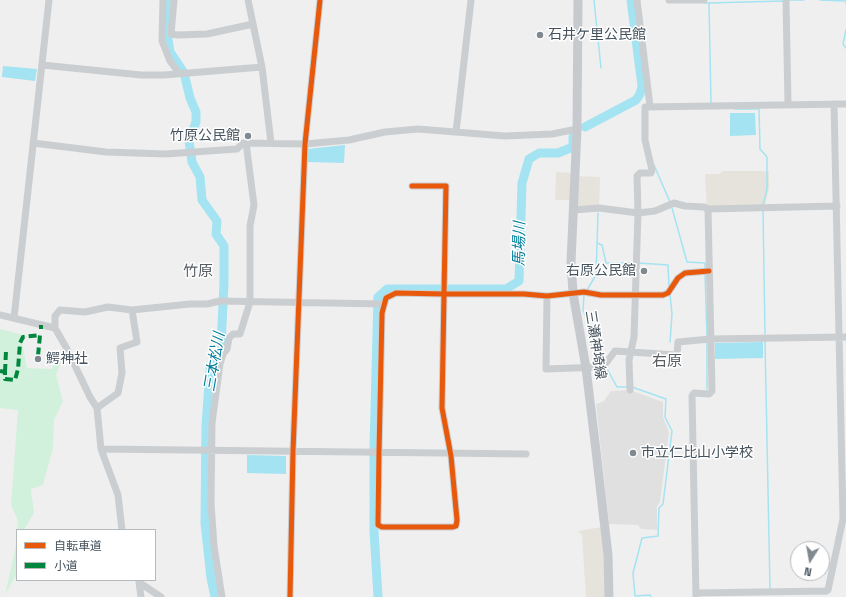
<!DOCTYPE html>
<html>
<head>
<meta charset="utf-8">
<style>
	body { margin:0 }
	#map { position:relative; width:846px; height:597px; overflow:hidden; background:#f0efef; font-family:"Space Grotesk","Noto Sans JP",sans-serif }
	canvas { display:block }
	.legend { position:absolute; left:16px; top:529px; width:140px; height:52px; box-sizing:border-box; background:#fff; border:1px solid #b5babe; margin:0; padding:5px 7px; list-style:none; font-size:12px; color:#45525d }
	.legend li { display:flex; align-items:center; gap:8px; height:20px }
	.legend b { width:20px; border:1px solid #b5babe }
	.north { position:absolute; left:790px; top:541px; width:40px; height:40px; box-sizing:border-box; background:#fff; border:1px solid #b5babe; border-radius:50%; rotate:191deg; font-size:11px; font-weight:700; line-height:16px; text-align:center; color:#45525d }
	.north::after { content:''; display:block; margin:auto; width:14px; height:18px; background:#818990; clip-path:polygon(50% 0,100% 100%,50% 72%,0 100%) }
</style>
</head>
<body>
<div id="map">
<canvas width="846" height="597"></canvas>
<ul class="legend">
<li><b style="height:5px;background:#e8590c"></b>自転車道</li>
<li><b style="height:5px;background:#00873e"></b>小道</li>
</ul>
<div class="north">N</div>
</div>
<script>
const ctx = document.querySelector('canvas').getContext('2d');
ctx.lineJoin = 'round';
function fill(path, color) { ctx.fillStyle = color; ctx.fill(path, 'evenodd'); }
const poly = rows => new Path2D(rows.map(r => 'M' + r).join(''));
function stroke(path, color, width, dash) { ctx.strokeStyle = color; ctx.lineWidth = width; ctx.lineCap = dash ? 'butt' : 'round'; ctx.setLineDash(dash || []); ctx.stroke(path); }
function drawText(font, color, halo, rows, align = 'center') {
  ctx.font = font + ' "Space Grotesk","Noto Sans JP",sans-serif'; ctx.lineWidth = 3; ctx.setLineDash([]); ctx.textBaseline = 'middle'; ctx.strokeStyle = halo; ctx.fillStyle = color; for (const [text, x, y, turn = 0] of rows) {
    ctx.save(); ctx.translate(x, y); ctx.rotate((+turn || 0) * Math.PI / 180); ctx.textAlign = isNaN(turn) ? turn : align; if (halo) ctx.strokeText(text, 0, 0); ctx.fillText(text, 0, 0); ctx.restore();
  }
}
const commercial = poly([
	[723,171,769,171,769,188,764,210,707,211,705,174,719,174],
	[556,172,572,173,573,176,600,177,599,211,571,213,571,200,555,200],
	[602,527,606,597,586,597,582,535,578,531]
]);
const education = poly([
	[630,390,663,402,663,417,669,432,660,502,657,506,657,530,641,529,638,525,609,524,596,404,604,401,611,391]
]);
const green = poly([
	[0,329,27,336,22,343,27,368,51,369,60,357,61,362,56,375,63,401,54,420,53,448,43,485,31,489,34,513,24,530,17,530,17,573,5,595,15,550,18,521,11,505,18,410,0,408]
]);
const water = poly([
	[3,66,37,69,35,81,2,77],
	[730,113,755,113,756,135,730,136],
	[345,145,344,163,307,162,307,149],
	[763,342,763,358,715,359,715,343],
	[247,455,286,456,286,474,247,473]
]);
const stream = poly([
	[594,0,601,68],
	[789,0,804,0],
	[820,0,846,1,846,4],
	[705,3,709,3,711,103],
	[709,3,783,1],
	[846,30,843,44,846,48],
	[735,109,759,109,760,149,767,157,767,189,763,205],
	[654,165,670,202],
	[672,208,687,262,705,263,705,268],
	[763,211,765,334],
	[597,243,602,245,606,263,634,263],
	[639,263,668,265,669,286],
	[705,274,707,336],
	[587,290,596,275,598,213],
	[584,295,583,310,593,334,592,344,600,353,603,362],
	[765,341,770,589],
	[670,342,672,314,670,294],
	[707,343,707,389],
	[606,367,617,387,627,387],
	[632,387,666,399,665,417,672,431,663,504,659,508,658,536,642,538,633,573,635,596,650,595,651,597]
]);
const river = poly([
	[169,0,168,40,170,52,184,73,190,98,196,112,196,122,189,141,192,162,200,177,202,200,217,221,216,234,224,246,224,284,221,345,210,370,206,425,205,523,211,578,215,597],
	[585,127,636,100,640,94,642,86,631,0],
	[378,597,374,531,374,447,378,297,387,289,506,289,519,281,522,183,529,159,539,153,558,153,573,147,573,137]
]);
const minor = poly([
	[163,0,162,41,170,61,179,73],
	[174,0,171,34,177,35,207,34,253,24],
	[248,0,262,67,271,143],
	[637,0,650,106],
	[669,0,704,0],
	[786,0,788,104],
	[42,65,141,75,164,75,262,67],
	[456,132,471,0],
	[33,143,106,152,166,154,237,149,243,143,305,144,349,140,385,132,418,129,505,136,552,134,577,129],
	[412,186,446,186,444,294,442,408,451,456,457,520,456,526,453,527,382,527,378,525,378,522,379,452,382,313,386,298,396,293,444,294,524,294,547,296,584,292,601,295,663,295,668,293,678,278,685,273,709,271],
	[574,210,599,208,638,213,655,211,674,203,685,206,704,207,708,209,837,206],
	[547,296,546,369,603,367,615,351,677,355,678,342,710,339,846,337],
	[0,315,55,328],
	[14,318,49,0],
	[630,390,629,360,634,337,638,213,637,176,640,173,651,173,652,170,645,140,645,107,846,104],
	[97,408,118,393,122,373,120,348,137,342,132,310],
	[101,449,526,454],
	[122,530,118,495,101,449,97,408,90,397,67,349,55,328,55,316,60,310,85,312,108,307,132,310,190,304,207,304,220,301,384,304],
	[139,582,141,597],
	[140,583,161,597],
	[826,591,828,590,843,519,834,104],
	[696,593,826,591],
	[222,597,214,546,211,503,212,423,220,364,223,354,227,349,229,338,233,334,240,334,250,302,250,226,254,205,246,143],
	[290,597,293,451,305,144,320,0],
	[696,597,692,396,694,393,709,394,712,391,708,209]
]);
const major = poly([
	[578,0,577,129,571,262,573,293,586,368,596,451,608,555,609,597]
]);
const quiet = poly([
	[41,329,41,325],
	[0,371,5,372,5,379,15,380,18,369,20,343,23,337,40,335,38,356],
	[5,372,6,351]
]);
const cycleway = poly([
	[412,186,446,186,444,294,442,408,451,456,457,520,456,526,453,527,382,527,378,525,378,522,379,452,382,313,386,298,396,293,444,294,524,294,547,296,584,292,601,295,663,295,668,293,678,278,685,273,709,271],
	[290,597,293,451,305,144,320,0]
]);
const markers = [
	[540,35,4,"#818990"],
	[248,136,4,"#818990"],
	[644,271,4,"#818990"],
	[38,359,4,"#818990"],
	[633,453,4,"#818990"]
];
const poiNames = [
	["石井ケ里公民館",548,35],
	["竹原公民館",240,136,"right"],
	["右原公民館",636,271,"right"],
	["鰐神社",46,359],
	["市立仁比山小学校",641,453]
];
const streetNames = [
	["三瀬神埼線",595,345,81]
];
const waterNames = [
	["馬場川",520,244,-89],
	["三本松川",215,362,-80]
];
const neighbourhoodNames = [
	["竹原",198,272],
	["右原",667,362]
];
fill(commercial, '#e5e3dc');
fill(education, '#e1e0e1');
fill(green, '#d2f1dd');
fill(water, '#a4e3f1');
stroke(stream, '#a4e3f1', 1.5);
stroke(river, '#a4e3f1', 9);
stroke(minor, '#cbced1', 7);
stroke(major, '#c6cacf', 9);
stroke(quiet, '#00873e', 4, [8, 4]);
stroke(cycleway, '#e8590c', 5);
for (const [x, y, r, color] of markers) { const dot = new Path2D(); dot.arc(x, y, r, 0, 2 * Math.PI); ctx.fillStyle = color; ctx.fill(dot); stroke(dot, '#fff', 1.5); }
drawText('14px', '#45525d', '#fff', poiNames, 'left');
drawText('14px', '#45525d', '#fff', streetNames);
drawText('italic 15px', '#047f9c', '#fff', waterNames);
drawText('15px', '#5a5f64', '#fff', neighbourhoodNames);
</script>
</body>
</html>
